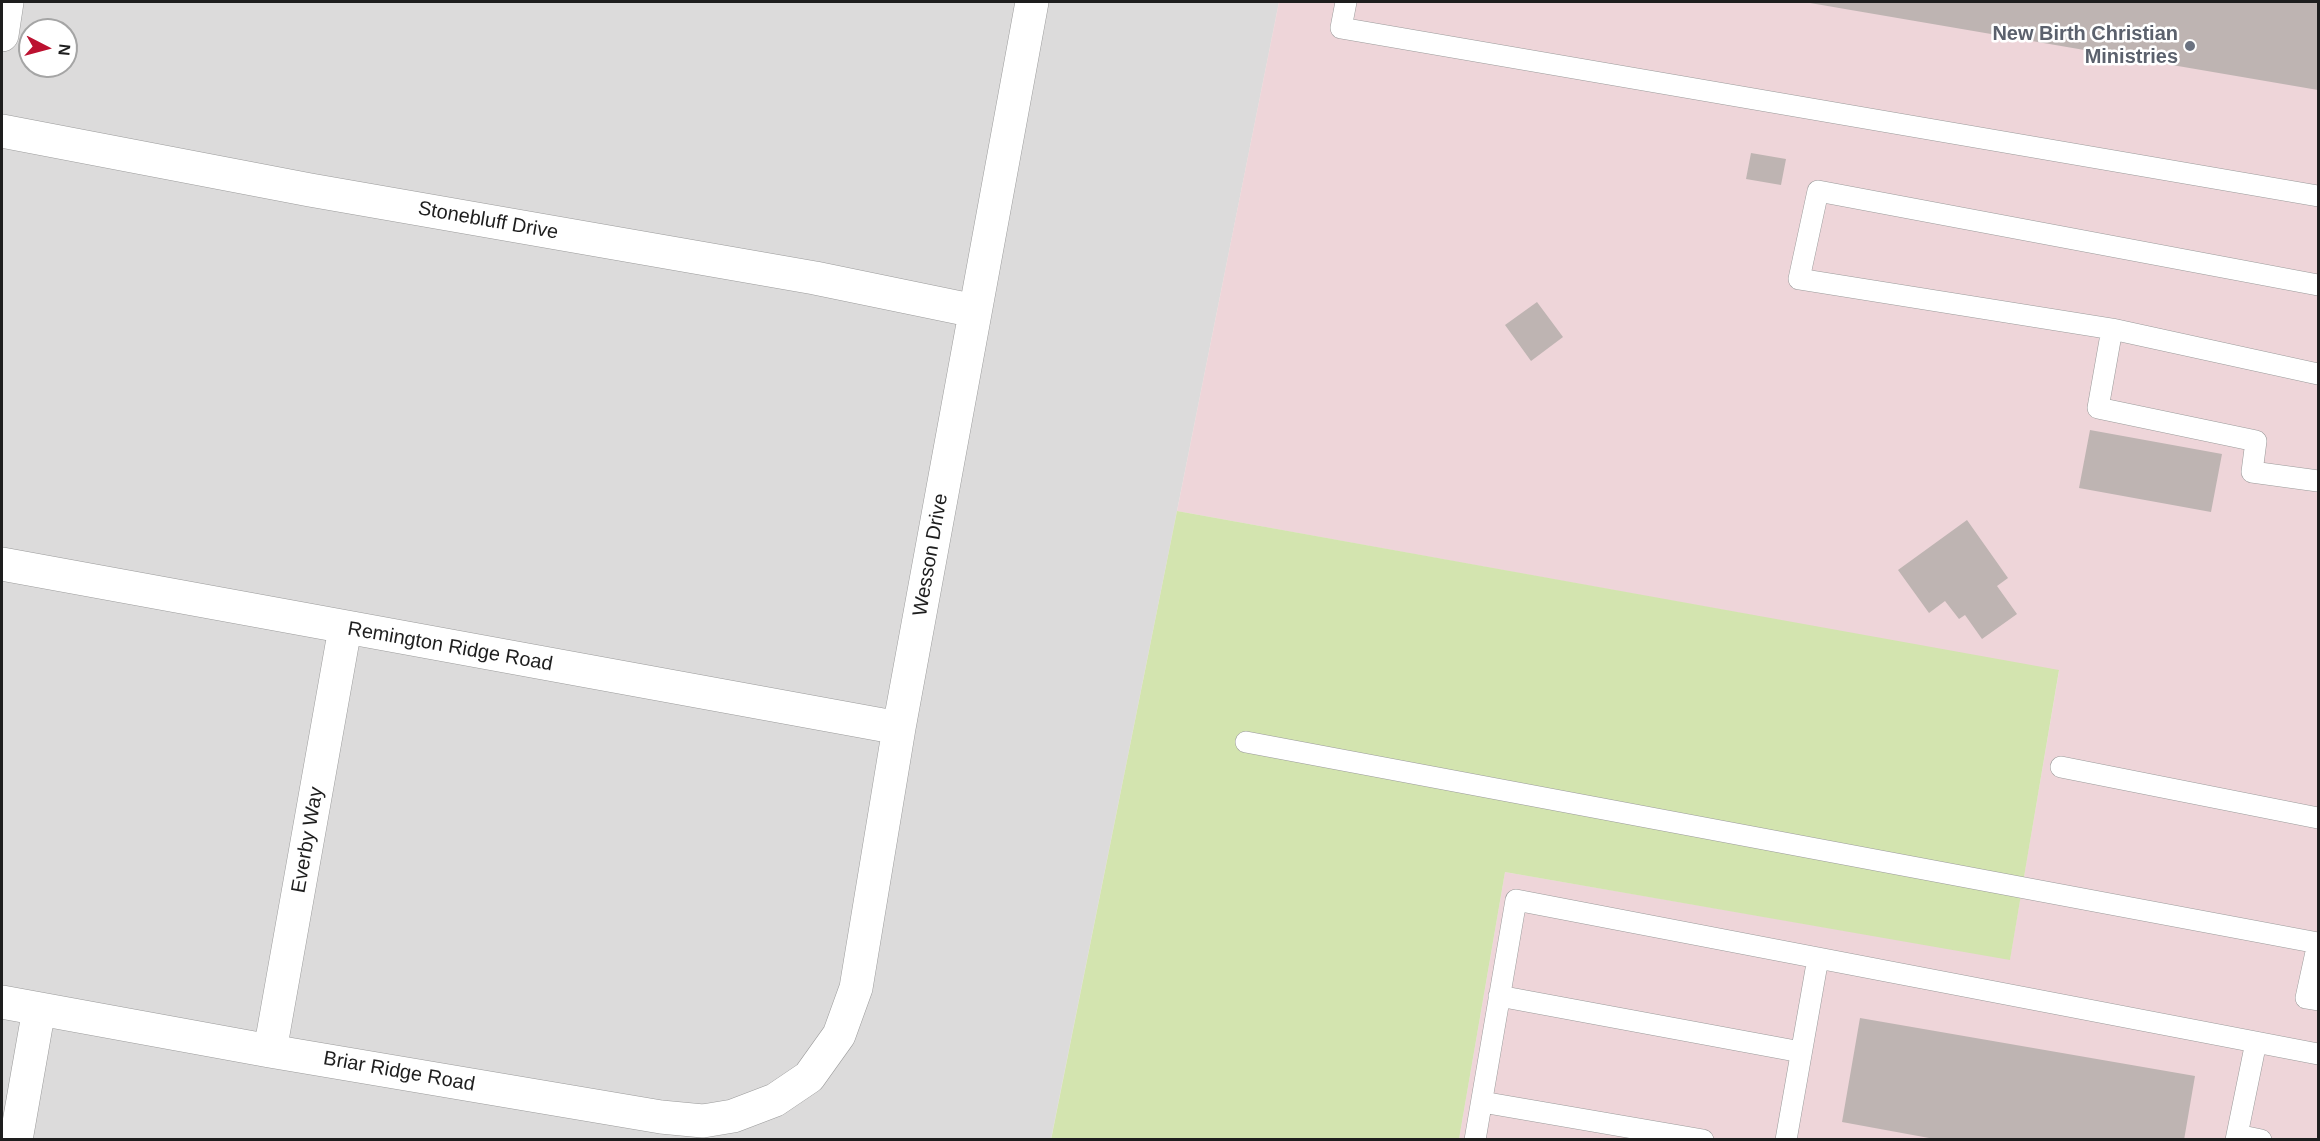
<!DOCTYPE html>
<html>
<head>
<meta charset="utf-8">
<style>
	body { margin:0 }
	#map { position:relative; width:2320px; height:1141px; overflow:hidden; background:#eee9e5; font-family:Helvetica,sans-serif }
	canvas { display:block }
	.frame { position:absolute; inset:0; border:3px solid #1e1e1e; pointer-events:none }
	.north { position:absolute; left:18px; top:18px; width:60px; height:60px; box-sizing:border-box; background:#fff; border:2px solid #a5a5a5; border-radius:50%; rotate:96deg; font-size:16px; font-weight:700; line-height:24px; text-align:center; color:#1e1e1e }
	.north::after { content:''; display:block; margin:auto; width:21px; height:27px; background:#bc1130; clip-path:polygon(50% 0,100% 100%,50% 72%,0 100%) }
</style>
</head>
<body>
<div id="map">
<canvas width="2320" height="1141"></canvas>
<div class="frame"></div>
<div class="north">N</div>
</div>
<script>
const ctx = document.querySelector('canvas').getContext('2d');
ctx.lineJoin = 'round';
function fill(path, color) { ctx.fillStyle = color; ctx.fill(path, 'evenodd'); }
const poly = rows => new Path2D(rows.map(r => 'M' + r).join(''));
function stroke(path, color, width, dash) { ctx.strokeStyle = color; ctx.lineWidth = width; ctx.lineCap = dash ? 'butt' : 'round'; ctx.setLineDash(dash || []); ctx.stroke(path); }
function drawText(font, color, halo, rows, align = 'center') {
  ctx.font = font + ' Helvetica,sans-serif'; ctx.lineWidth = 5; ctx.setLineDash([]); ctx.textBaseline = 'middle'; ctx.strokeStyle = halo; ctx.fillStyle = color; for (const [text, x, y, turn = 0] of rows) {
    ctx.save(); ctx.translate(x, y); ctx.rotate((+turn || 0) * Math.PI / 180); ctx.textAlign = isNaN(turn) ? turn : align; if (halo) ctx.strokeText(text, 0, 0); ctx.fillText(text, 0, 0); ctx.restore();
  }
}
const residential = poly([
	[2,2,1279,2,1051,1139,2,1140],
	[30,30,66,30,66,66,30,66]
]);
const commercial = poly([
	[1279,2,2318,2,2318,1139,1459,1139,1505,872,2010,959,2059,671,1177,511]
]);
const grass = poly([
	[1177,511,2059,670,2010,960,1505,872,1459,1139,1051,1140]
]);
const building = poly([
	[1810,2,2318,2,2318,90,1810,3],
	[1751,153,1786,159,1781,185,1746,179],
	[1537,302,1563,337,1531,361,1505,325],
	[2090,430,2222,454,2211,512,2079,488],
	[1967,520,2008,578,1997,586,2017,614,1982,639,1965,615,1959,619,1945,601,1929,613,1898,570],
	[1860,1018,2195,1076,2184,1140,1940,1140,1842,1122]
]);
const lane = poly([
	[1346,2,1341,28,2318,196],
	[2318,285,1818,191,1799,279,2112,329,2098,408,2256,441,2252,472,2318,481],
	[2112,329,2318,374],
	[1246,742,2318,943,2306,998,2318,1000],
	[2061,767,2318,818],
	[1499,996,1801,1052],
	[1482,1102,1703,1140],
	[2237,1135,2261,1140],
	[1475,1140,1516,900,2318,1054],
	[1786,1140,1818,958],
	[2236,1140,2256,1042]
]);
const street = poly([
	[2,35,7,2],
	[2,131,310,190,815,278,975,311],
	[2,564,899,728],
	[2,1002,270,1051,661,1117,703,1121,733,1116,775,1100,809,1077,839,1035,856,988,899,728,1032,2],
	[270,1051,345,628],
	[16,1140,39,1009]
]);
const markers = [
	[2190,46,6,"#6b7280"]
];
const worshipNames = [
	["New Birth Christian",2178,34],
	["Ministries",2178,57]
];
const streetNames = [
	["Stonebluff Drive",488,221,10],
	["Wesson Drive",931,555,-80],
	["Remington Ridge Road",450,647,10],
	["Everby Way",308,840,-80],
	["Briar Ridge Road",399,1072,10]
];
fill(residential, '#dcdbdb');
fill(commercial, '#eed5d9');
fill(grass, '#d3e4af');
fill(building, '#beb4b2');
stroke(lane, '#9b9b9b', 22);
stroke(street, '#9b9b9b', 34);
stroke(lane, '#fff', 21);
stroke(street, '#fff', 33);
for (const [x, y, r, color] of markers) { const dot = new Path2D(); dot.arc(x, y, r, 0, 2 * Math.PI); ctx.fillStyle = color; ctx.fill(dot); stroke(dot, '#fff', 2); }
drawText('bold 20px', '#5b616d', '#fff', worshipNames, 'right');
drawText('20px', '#1e1e1e', '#fff', streetNames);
</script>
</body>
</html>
